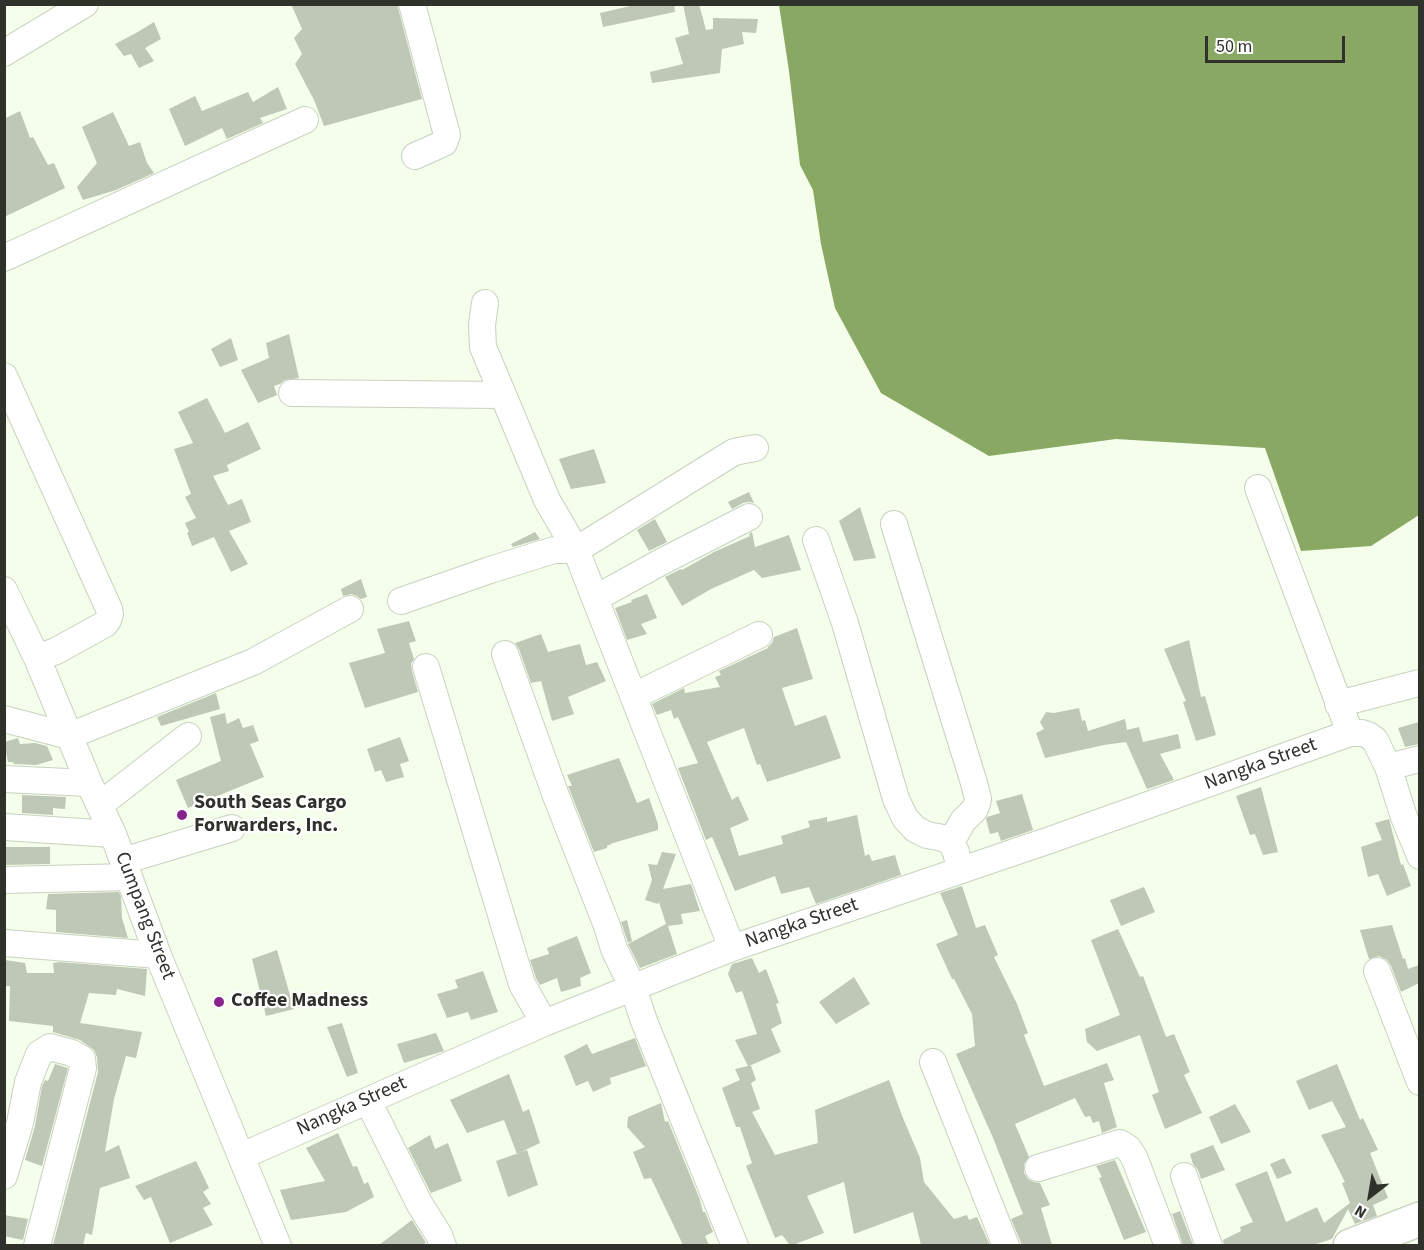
<!DOCTYPE html>
<html>
<head>
<meta charset="utf-8">
<style>
	body { margin:0 }
	#map { position:relative; width:1424px; height:1250px; overflow:hidden; background:#f4feea; font-family:"Source Sans 3",sans-serif }
	canvas { display:block }
	.frame { position:absolute; inset:0; border:6px solid #2e322b; pointer-events:none }
	.north { position:absolute; left:1340px; top:1166px; width:60px; height:60px; -webkit-text-stroke:4px #fff; paint-order:stroke; rotate:211deg; font-size:16px; font-weight:700; line-height:24px; text-align:center; color:#2e322b }
	.north::after { content:''; display:block; margin:auto; width:21px; height:27px; background:#2e322b; clip-path:polygon(50% 0,100% 100%,50% 72%,0 100%) }
	.scale { position:absolute; left:1205px; top:36px; width:140px; height:27px; box-sizing:border-box; border:3px solid #2e322b; border-top:0; padding-left:8px; font-size:18px; line-height:21px; white-space:nowrap; color:#2e322b; -webkit-text-stroke:4px #fff; paint-order:stroke }
</style>
</head>
<body>
<div id="map">
<canvas width="1424" height="1250"></canvas>
<div class="frame"></div>
<div class="north">N</div>
<div class="scale">50 m</div>
</div>
<script>
const ctx = document.querySelector('canvas').getContext('2d');
ctx.lineJoin = 'round';
function fill(path, color) { ctx.fillStyle = color; ctx.fill(path, 'evenodd'); }
const poly = rows => new Path2D(rows.map(r => 'M' + r).join(''));
function stroke(path, color, width, dash) { ctx.strokeStyle = color; ctx.lineWidth = width; ctx.lineCap = dash ? 'butt' : 'round'; ctx.setLineDash(dash || []); ctx.stroke(path); }
function drawText(font, color, halo, rows, align = 'center') {
  ctx.font = font + ' "Source Sans 3",sans-serif'; ctx.lineWidth = 4.5; ctx.setLineDash([]); ctx.textBaseline = 'middle'; ctx.strokeStyle = halo; ctx.fillStyle = color; for (const [text, x, y, turn = 0] of rows) {
    ctx.save(); ctx.translate(x, y); ctx.rotate((+turn || 0) * Math.PI / 180); ctx.textAlign = isNaN(turn) ? turn : align; if (halo) ctx.strokeText(text, 0, 0); ctx.fillText(text, 0, 0); ctx.restore();
  }
}
const water = poly([
	[779,5,1419,5,1419,515,1371,546,1301,551,1265,448,1116,439,989,456,881,393,835,308,821,244,813,190,800,165,789,71]
]);
const building = poly([
	[291,4,397,4,422,99,324,126,314,100,295,64,302,54,294,38,302,29],
	[639,4,674,4,675,12,603,27,600,13],
	[683,4,699,4,706,30,713,29,713,18,758,19,756,33,742,32,744,44,722,49,720,73,652,83,650,72,683,64,675,38,689,34],
	[154,22,161,39,145,48,154,61,139,68,131,54,124,56,115,44,136,33],
	[278,87,287,109,260,118,263,123,227,139,222,128,185,146,169,109,195,96,202,111,248,92,253,102],
	[20,111,30,138,33,137,48,165,54,163,65,188,4,217,4,119],
	[113,112,129,146,140,142,147,163,154,173,116,190,83,200,77,187,97,163,82,127],
	[289,334,299,378,285,380,280,384,274,386,277,395,258,403,241,370,269,358,266,343],
	[231,338,238,360,220,367,211,349],
	[207,398,225,433,248,422,261,449,227,465,229,471,213,476,228,505,242,499,251,522,229,531,248,564,231,572,214,537,192,546,187,533,189,532,185,523,196,518,185,497,191,494,174,449,193,443,178,412],
	[594,449,606,483,571,489,559,459],
	[749,492,754,503,749,502,743,503,732,509,728,502],
	[860,507,876,558,854,561,839,521],
	[655,519,667,542,649,551,637,530],
	[535,532,540,539,513,547,511,544],
	[752,532,755,547,789,535,801,570,762,578,754,570,711,589,682,606,665,577,681,569,682,570,714,552,750,536,749,534],
	[361,579,367,597,361,599,357,596,351,594,343,596,341,589],
	[647,594,657,618,641,624,647,634,627,640,615,608,632,602,631,600],
	[409,621,416,641,409,643,414,659,411,664,412,671,418,692,365,708,349,663,385,653,377,629],
	[797,628,813,679,782,688,795,726,826,715,841,758,767,782,760,764,757,765,744,728,707,742,732,800,738,796,749,820,730,828,739,856,783,844,781,836,810,827,808,821,827,817,827,822,857,815,865,856,869,854,872,861,895,855,901,875,816,904,809,887,781,894,775,876,735,891,712,837,706,840,678,768,698,763,678,717,674,719,671,710,657,715,652,704,684,688,685,693,720,687,715,677,721,675,719,671,768,648,768,647,772,643,774,637],
	[541,634,548,652,580,644,586,665,597,662,606,681,568,697,574,714,552,721,541,681,531,683,519,649,515,643],
	[1189,640,1201,697,1205,696,1216,735,1196,741,1183,702,1186,701,1164,649],
	[216,693,220,709,161,726,157,717],
	[1079,708,1082,721,1085,720,1088,731,1125,719,1127,730,1139,727,1143,742,1178,734,1181,748,1160,754,1174,780,1147,789,1126,742,1104,745,1045,758,1036,733,1044,729,1040,722,1046,712,1054,713],
	[225,713,227,724,239,718,243,728,253,725,259,741,250,744,264,777,188,808,176,780,221,761,210,717],
	[1419,722,1419,744,1405,747,1398,728],
	[400,737,409,761,400,764,404,777,386,782,381,770,375,772,367,749],
	[18,738,20,744,35,743,47,746,53,760,36,765,14,764,13,762,8,762,4,742],
	[619,758,637,803,649,798,658,824,658,830,613,843,607,846,607,848,594,852,568,786,572,786,567,775],
	[1261,787,1278,852,1263,855,1255,834,1250,835,1236,796],
	[1022,794,1033,830,1001,841,998,832,990,834,986,819,987,817,1000,813,996,801],
	[22,795,66,797,65,809,53,808,53,815,22,813],
	[1389,819,1401,865,1403,864,1411,886,1387,896,1378,874,1368,877,1361,847,1382,840,1375,823],
	[4,847,50,847,50,864,4,865],
	[662,852,676,854,663,889,691,884,700,911,681,914,683,924,668,926,677,954,640,968,628,944,666,924,659,902,658,904,645,900,652,880,648,864,657,865],
	[962,886,976,928,985,925,998,955,994,957,1017,1004,1028,1033,1024,1035,1044,1086,1107,1063,1114,1080,1104,1083,1117,1127,1102,1133,1099,1121,1093,1123,1090,1116,1085,1117,1075,1098,1015,1124,1029,1157,1024,1164,1024,1173,1028,1179,1034,1182,1040,1183,1050,1205,1041,1208,1052,1245,1022,1245,1011,1219,1023,1214,993,1138,956,1054,975,1046,972,1014,954,979,952,979,936,944,958,935,940,893],
	[1144,887,1155,912,1121,926,1110,900],
	[119,892,121,897,122,918,128,938,56,932,56,910,46,909,48,894],
	[627,920,632,941,628,943,621,922],
	[1392,925,1403,959,1405,958,1408,969,1419,965,1419,983,1401,992,1391,966,1387,960,1379,956,1369,959,1360,930],
	[1118,929,1140,977,1143,976,1166,1037,1174,1034,1190,1072,1184,1075,1202,1113,1165,1129,1152,1095,1159,1092,1140,1035,1097,1051,1087,1042,1085,1029,1120,1015,1091,940],
	[577,936,591,973,580,978,581,986,561,992,557,978,540,985,536,978,530,960,549,954,547,948],
	[277,950,294,1009,266,1016,252,959],
	[752,958,759,973,766,969,779,1003,776,1004,782,1023,771,1029,781,1052,749,1066,751,1066,756,1080,751,1083,760,1109,752,1112,775,1155,818,1143,815,1110,889,1080,903,1118,920,1158,924,1182,954,1219,967,1215,969,1220,977,1217,990,1245,921,1245,913,1212,854,1234,844,1182,807,1196,824,1233,793,1245,790,1245,782,1235,775,1238,746,1166,752,1163,740,1127,736,1127,722,1088,740,1080,735,1069,748,1066,735,1040,757,1034,742,991,736,993,728,974,732,964],
	[5,960,25,963,27,973,54,973,53,963,59,962,147,969,145,996,117,989,116,995,89,993,80,1023,142,1032,136,1058,126,1056,114,1099,105,1152,119,1145,130,1178,100,1188,92,1235,86,1233,83,1245,53,1245,98,1072,97,1057,94,1050,80,1040,53,1032,53,1026,9,1021,10,986,4,986],
	[483,971,498,1012,471,1020,468,1012,447,1018,437,994,458,988,455,980],
	[854,977,870,1004,836,1024,819,1002],
	[342,1023,358,1073,347,1077,327,1027],
	[436,1033,444,1051,404,1063,397,1044],
	[635,1038,646,1066,610,1078,611,1084,593,1092,588,1081,576,1086,564,1056,587,1044,592,1054],
	[55,1064,68,1068,42,1166,25,1160,35,1126,42,1086,45,1080,48,1081],
	[1337,1064,1360,1120,1363,1118,1378,1150,1370,1153,1388,1198,1373,1205,1377,1216,1355,1224,1348,1209,1332,1239,1313,1245,1224,1245,1223,1240,1241,1231,1240,1227,1253,1222,1235,1184,1267,1171,1286,1222,1317,1207,1324,1223,1350,1203,1342,1183,1345,1182,1321,1135,1346,1127,1332,1101,1309,1110,1296,1081],
	[509,1074,523,1112,529,1109,540,1143,517,1154,504,1120,467,1133,450,1100],
	[661,1103,665,1122,668,1121,700,1200,703,1212,705,1212,713,1232,705,1236,709,1245,683,1245,651,1178,644,1179,633,1152,645,1147,627,1127,628,1117],
	[1235,1104,1251,1132,1221,1144,1209,1117],
	[338,1133,353,1167,357,1166,364,1184,368,1182,374,1197,346,1212,291,1220,280,1190,325,1181,306,1148],
	[430,1135,435,1149,448,1143,462,1181,431,1193,408,1148],
	[1213,1145,1225,1170,1201,1179,1198,1170,1193,1164,1190,1154],
	[527,1150,538,1185,508,1197,496,1161],
	[1284,1158,1292,1173,1277,1179,1270,1164],
	[1115,1160,1146,1232,1124,1240,1099,1178,1102,1177,1096,1166],
	[196,1161,209,1188,203,1192,211,1204,203,1208,213,1225,170,1243,151,1197,144,1200,135,1186],
	[1180,1211,1193,1245,1183,1245,1172,1214],
	[4,1215,28,1219,23,1240,4,1236],
	[412,1220,426,1243,421,1245,379,1245]
]);
const minor = poly([
	[412,4,447,135,444,143,415,156],
	[4,53,85,4],
	[4,258,305,120],
	[485,303,482,325,483,347,547,500,576,550,732,948],
	[4,376,109,609,110,614,108,620,105,624,56,651,37,658],
	[292,393,503,395],
	[1258,488,1350,733],
	[894,524,974,783,978,799,977,804,975,809,963,821,951,842],
	[816,540,845,623,896,799,905,818,915,829,927,835,943,838,951,842,956,852,960,870],
	[4,590,37,658,89,783,113,834,158,955,278,1246],
	[596,598,661,562,749,517],
	[401,601,490,570,554,550,576,550,734,452,755,448],
	[505,654,556,796,607,926,614,949,633,988,644,1021,735,1246],
	[426,667,522,984,544,1023],
	[634,696,759,635],
	[1338,704,1419,683],
	[4,719,69,736,253,662,350,609],
	[1388,767,1420,759],
	[4,779,89,783],
	[99,802,110,797,188,736],
	[4,827,113,834],
	[123,861,232,828],
	[4,880,129,877],
	[4,943,158,955],
	[1377,971,1420,1082],
	[933,1062,1006,1246],
	[368,1101,419,1203,439,1235,443,1246],
	[242,1156,544,1023,732,948,1050,840,1350,733,1362,733,1368,735,1375,740,1388,767,1404,817,1420,856],
	[1038,1168,1120,1143,1128,1148,1134,1157,1168,1246],
	[4,1176,20,1123,28,1082,39,1054,50,1047,72,1053,82,1059,83,1068,37,1246],
	[1184,1176,1209,1246]
]);
const highway = poly([
	[1350,1246,1420,1219]
]);
const markers = [
	[182,815,6,"#87248c"],
	[219,1002,6,"#87248c"]
];
const streetNames = [
	["Nangka Street",1261,765,-20],
	["Cumpang Street",144,916,69],
	["Nangka Street",802,924,-19],
	["Nangka Street",352,1107,-24]
];
const poiNames = [
	["South Seas Cargo",194,804],
	["Forwarders, Inc.",194,827],
	["Coffee Madness",231,1002]
];
fill(water, '#88a864');
fill(building, '#bfc8b6');
stroke(minor, '#c8d2bf', 28);
stroke(highway, '#c8d2bf', 36);
stroke(minor, '#fff', 26);
stroke(highway, '#fff', 33);
for (const [x, y, r, color] of markers) { const dot = new Path2D(); dot.arc(x, y, r, 0, 2 * Math.PI); ctx.fillStyle = color; ctx.fill(dot); stroke(dot, '#fff', 2); }
drawText('20px', '#2e322b', '#fff', streetNames);
drawText('bold 20px', '#2e322b', '#fff', poiNames, 'left');
</script>
</body>
</html>
